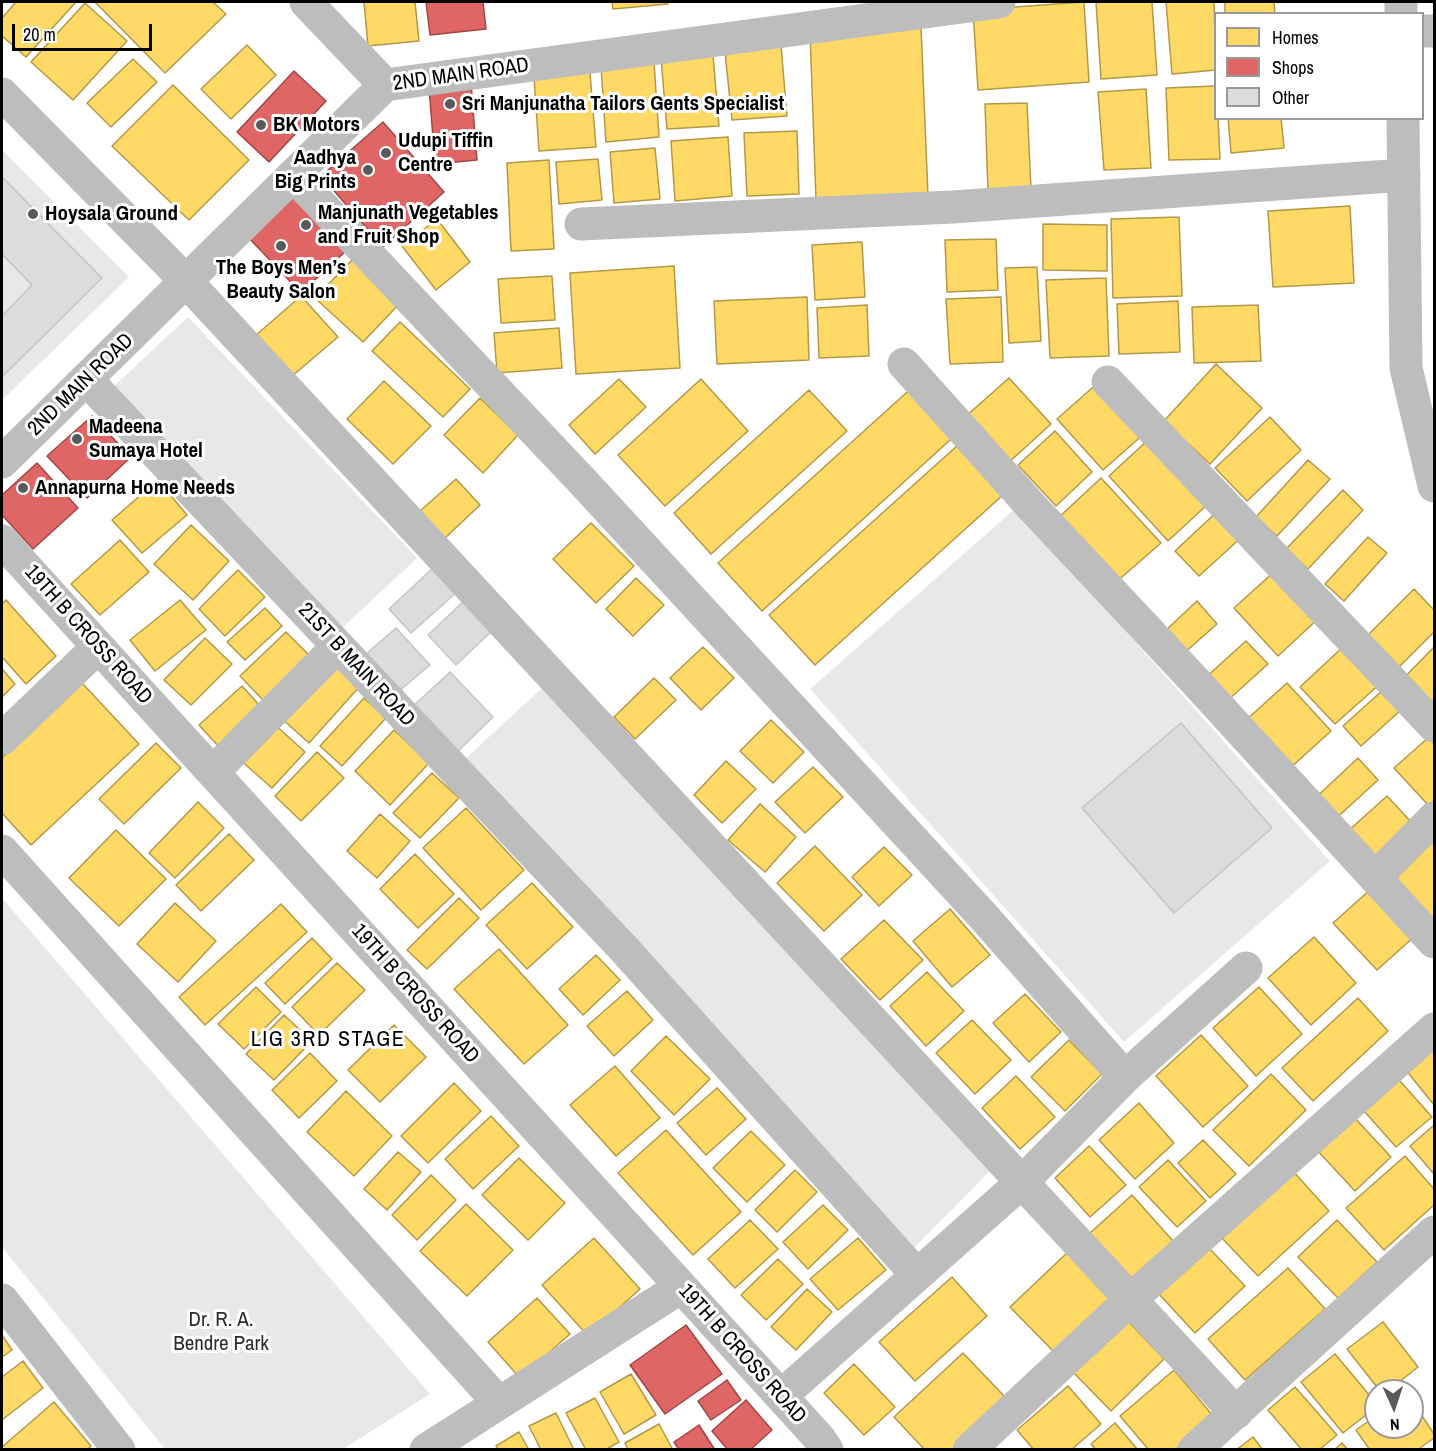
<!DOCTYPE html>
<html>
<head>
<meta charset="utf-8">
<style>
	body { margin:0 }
	#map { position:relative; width:1436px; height:1451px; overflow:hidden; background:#fff; font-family:"Archivo Narrow",sans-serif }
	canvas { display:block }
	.frame { position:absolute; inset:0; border:3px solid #000; pointer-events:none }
	.legend { position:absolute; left:1214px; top:12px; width:210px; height:108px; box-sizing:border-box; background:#fff; border:2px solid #999; margin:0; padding:8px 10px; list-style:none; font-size:18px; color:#000 }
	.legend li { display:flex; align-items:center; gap:12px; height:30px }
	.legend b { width:30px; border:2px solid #999 }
	.north { position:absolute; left:1364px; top:1379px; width:60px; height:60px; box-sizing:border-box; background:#fff; border:2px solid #999; border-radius:50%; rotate:177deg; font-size:16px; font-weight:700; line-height:24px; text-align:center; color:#000 }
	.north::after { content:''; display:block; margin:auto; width:21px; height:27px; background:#595959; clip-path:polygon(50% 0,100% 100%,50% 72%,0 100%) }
	.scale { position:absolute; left:12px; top:24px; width:140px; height:27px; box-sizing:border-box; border:3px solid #000; border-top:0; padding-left:8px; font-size:18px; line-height:21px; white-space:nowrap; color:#000; -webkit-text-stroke:4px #fff; paint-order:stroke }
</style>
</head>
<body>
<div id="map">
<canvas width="1436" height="1451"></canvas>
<div class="frame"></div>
<ul class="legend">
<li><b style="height:16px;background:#ffd966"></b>Homes</li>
<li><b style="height:16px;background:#e06666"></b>Shops</li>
<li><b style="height:16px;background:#dcdcdc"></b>Other</li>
</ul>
<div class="north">N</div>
<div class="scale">20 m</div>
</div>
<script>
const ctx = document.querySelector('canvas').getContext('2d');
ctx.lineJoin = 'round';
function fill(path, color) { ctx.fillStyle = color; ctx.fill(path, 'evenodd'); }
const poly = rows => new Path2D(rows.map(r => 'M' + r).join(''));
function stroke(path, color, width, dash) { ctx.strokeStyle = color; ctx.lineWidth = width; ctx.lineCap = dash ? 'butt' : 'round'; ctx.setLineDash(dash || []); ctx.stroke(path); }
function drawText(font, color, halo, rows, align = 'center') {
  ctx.font = font + ' "Archivo Narrow",sans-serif'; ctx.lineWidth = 6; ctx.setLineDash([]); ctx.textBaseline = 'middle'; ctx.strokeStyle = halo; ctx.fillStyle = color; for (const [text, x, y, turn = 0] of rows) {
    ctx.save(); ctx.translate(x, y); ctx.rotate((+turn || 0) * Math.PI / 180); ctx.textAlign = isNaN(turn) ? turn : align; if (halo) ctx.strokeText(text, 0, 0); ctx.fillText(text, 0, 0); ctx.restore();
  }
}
const green = poly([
	[2,150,129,277,2,400],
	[188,317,417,558,341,629,112,388],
	[1016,508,1330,861,1124,1042,810,689],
	[542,688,990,1171,912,1250,466,758],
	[2,898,430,1394,343,1449,165,1449,2,1247]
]);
const homes = poly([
	[16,2,76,2,26,57,2,36,2,18,16,2],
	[95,2,213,2,226,14,165,73,95,2],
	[364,2,415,2,419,41,368,46,364,2],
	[612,2,668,2,668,4,613,9,612,2],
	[1084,2,1089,82,978,90,973,10,1084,2],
	[1096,2,1152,2,1157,75,1101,79,1096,2],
	[1166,2,1214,2,1216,70,1172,74,1166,2],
	[1225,2,1274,2,1275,14,1225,14,1225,2],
	[85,3,127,41,73,100,31,62,85,3],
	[921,27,928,196,816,200,810,32,921,27],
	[247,45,276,75,231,119,201,89,247,45],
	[781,46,787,116,732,120,725,52,781,46],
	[713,55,719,126,667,129,661,58,713,55],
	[133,59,157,82,111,127,87,103,133,59],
	[654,62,659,137,606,142,601,66,654,62],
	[590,73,596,147,539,151,534,77,590,73],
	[173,85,249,160,189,220,112,146,173,85],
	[1216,86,1216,118,1218,118,1220,159,1169,160,1166,88,1216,86],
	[1146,89,1151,168,1104,170,1098,92,1146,89],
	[1027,103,1031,189,988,192,985,104,1027,103],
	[1228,118,1281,118,1284,148,1231,153,1228,118],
	[797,131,799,194,747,196,744,133,797,131],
	[728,137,732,196,675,201,671,141,728,137],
	[655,148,660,199,614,203,610,152,655,148],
	[598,159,602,200,559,204,556,162,598,159],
	[549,160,554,249,511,251,507,163,549,160],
	[1350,206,1354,283,1273,287,1268,211,1350,206],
	[1179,217,1182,296,1113,298,1111,219,1179,217],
	[437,219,470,262,436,290,402,246,437,219],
	[1043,224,1107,225,1107,271,1043,270,1043,224],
	[996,239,998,290,947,292,945,240,996,239],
	[862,242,865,297,815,300,812,245,862,242],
	[354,258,401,302,363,342,315,298,354,258],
	[674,266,680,368,576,374,570,273,674,266],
	[1037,267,1041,341,1009,343,1005,268,1037,267],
	[552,276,555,320,501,323,498,279,552,276],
	[1106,278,1109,356,1050,358,1046,280,1106,278],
	[301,296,338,337,291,377,255,336,301,296],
	[807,297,809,360,717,364,714,301,807,297],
	[1001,297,1003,362,950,364,946,299,1001,297],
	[1178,301,1180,352,1119,354,1117,304,1178,301],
	[867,305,869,356,819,358,817,308,867,305],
	[1258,305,1261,361,1194,363,1192,307,1258,305],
	[400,322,470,389,443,417,372,351,400,322],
	[559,328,562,368,497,373,494,333,559,328],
	[1216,364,1262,408,1210,464,1164,421,1216,364],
	[1009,378,1051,424,1007,464,965,417,1009,378],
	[619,379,646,407,595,454,569,425,619,379],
	[701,379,748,431,665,506,618,455,701,379],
	[384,381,431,426,393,464,347,419,384,381],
	[1100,381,1146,432,1103,470,1057,419,1100,381],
	[916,384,960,431,762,611,718,563,916,384],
	[809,390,847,431,711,554,674,513,809,390],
	[480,398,518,435,483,473,444,435,480,398],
	[1270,417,1301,450,1247,501,1215,468,1270,417],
	[1055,431,1092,472,1056,506,1018,465,1055,431],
	[1150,438,1209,503,1168,541,1109,476,1150,438],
	[958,445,1004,494,815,665,769,615,958,445],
	[1308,460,1330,479,1277,536,1256,517,1308,460],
	[1101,478,1161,543,1115,583,1057,519,1101,478],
	[456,479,480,505,444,539,419,512,456,479],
	[158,480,187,515,142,553,112,520,158,480],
	[1343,490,1363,510,1308,569,1286,549,1343,490],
	[1221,508,1245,534,1199,576,1175,551,1221,508],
	[591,523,634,566,596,603,553,559,591,523],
	[191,525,229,561,193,600,154,564,191,525],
	[1368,537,1387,553,1344,601,1325,584,1368,537],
	[120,540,149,572,100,615,71,584,120,540],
	[238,570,265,597,225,636,199,609,238,570],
	[1276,570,1320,617,1278,656,1234,608,1276,570],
	[636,578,664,605,633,636,606,609,636,578],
	[1414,589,1434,610,1434,632,1396,670,1364,639,1414,589],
	[6,600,56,656,26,684,2,657,2,604,6,600],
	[180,600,206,630,155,671,130,640,180,600],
	[1197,601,1217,624,1183,654,1163,633,1197,601],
	[265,608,282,626,245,660,227,642,265,608],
	[286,632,310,656,263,700,240,676,286,632],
	[205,638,232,664,191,705,164,680,205,638],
	[1246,641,1268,664,1227,701,1205,678,1246,641],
	[1345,645,1381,683,1335,724,1300,687,1345,645],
	[703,647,734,678,701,710,670,678,703,647],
	[1434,647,1434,715,1400,682,1434,647],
	[331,661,360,686,309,743,280,717,331,661],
	[2,669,15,684,2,697,2,669],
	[654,678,676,700,635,739,614,717,654,678],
	[82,683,139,744,31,845,2,813,2,758,82,683],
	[1287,683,1331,731,1288,770,1244,722,1287,683],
	[242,686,263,709,220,748,199,725,242,686],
	[1383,690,1401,710,1361,746,1343,726,1383,690],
	[364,698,386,718,342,766,320,746,364,698],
	[771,720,804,752,773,783,740,751,771,720],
	[273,723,305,752,272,788,239,759,273,723],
	[394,730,429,763,390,805,355,771,394,730],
	[1429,737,1434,744,1434,801,1429,806,1394,768,1429,737],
	[156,743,181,768,124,824,99,799,156,743],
	[317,752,344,778,301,821,275,796,317,752],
	[1358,758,1378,780,1331,823,1311,802,1358,758],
	[726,761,756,789,722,823,694,795,726,761],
	[813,767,843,797,805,833,775,802,813,767],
	[432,773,459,798,420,838,393,813,432,773],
	[1387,796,1415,826,1375,863,1347,832,1387,796],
	[198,802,224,828,175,878,149,853,198,802],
	[760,804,796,837,765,872,728,840,760,804],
	[466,808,524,870,481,910,423,848,466,808],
	[380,814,410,841,377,878,347,851,380,814],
	[116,830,166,879,119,926,69,878,116,830],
	[229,834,254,860,201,911,176,885,229,834],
	[1434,839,1434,934,1387,882,1434,839],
	[815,846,862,895,824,931,777,883,815,846],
	[884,847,912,875,879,906,852,877,884,847],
	[415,854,454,894,418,928,380,889,415,854],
	[532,883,573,927,527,969,486,925,532,883],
	[1371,889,1415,936,1377,970,1333,923,1371,889],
	[459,898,479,918,427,969,407,950,459,898],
	[175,903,216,941,178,982,137,944,175,903],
	[281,904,307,932,205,1025,179,997,281,904],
	[950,909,990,955,952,987,913,941,950,909],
	[884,920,923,960,880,1000,841,959,884,920],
	[1314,937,1356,983,1311,1025,1268,978,1314,937],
	[312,938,332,959,285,1004,265,983,312,938],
	[499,949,568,1025,524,1064,454,989,499,949],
	[596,955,620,980,583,1015,559,989,596,955],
	[337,963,365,990,319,1035,292,1007,337,963],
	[927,972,964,1011,926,1046,890,1006,927,972],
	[256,987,281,1012,244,1049,218,1024,256,987],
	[1259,987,1302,1034,1256,1076,1213,1028,1259,987],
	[627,991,653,1020,614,1056,587,1026,627,991],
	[1025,994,1061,1032,1029,1062,993,1023,1025,994],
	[1358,998,1388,1031,1313,1101,1282,1068,1358,998],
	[284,1015,312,1041,274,1080,246,1054,284,1015],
	[972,1020,1011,1060,975,1094,936,1053,972,1020],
	[394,1025,426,1057,380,1102,348,1070,394,1025],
	[1201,1035,1248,1086,1203,1127,1156,1076,1201,1035],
	[666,1036,710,1079,674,1115,631,1071,666,1036],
	[1069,1040,1102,1074,1065,1111,1031,1077,1069,1040],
	[1434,1045,1434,1105,1405,1069,1434,1045],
	[310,1053,337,1081,299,1118,272,1090,310,1053],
	[615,1066,660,1118,616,1156,570,1105,615,1066],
	[1392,1072,1432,1117,1396,1147,1357,1103,1392,1072],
	[1271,1074,1306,1110,1249,1166,1213,1130,1271,1074],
	[1016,1076,1055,1117,1020,1149,982,1108,1016,1076],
	[454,1083,481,1111,428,1163,401,1136,454,1083],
	[717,1088,746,1119,706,1155,677,1123,717,1088],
	[346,1091,392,1136,354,1176,307,1132,346,1091],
	[1139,1103,1174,1143,1135,1179,1099,1140,1139,1103],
	[1352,1115,1391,1157,1355,1191,1316,1149,1352,1115],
	[491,1116,519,1146,473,1189,445,1159,491,1116],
	[1434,1125,1434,1174,1410,1146,1434,1125],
	[666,1130,741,1212,693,1255,618,1173,666,1130],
	[751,1131,785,1165,747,1202,713,1168,751,1131],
	[1203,1140,1236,1174,1210,1198,1178,1163,1203,1140],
	[1089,1146,1126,1185,1090,1217,1055,1178,1089,1146],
	[398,1152,421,1172,387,1210,364,1189,398,1152],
	[1405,1156,1434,1189,1434,1205,1384,1250,1346,1208,1405,1156],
	[519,1158,565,1203,528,1240,482,1195,519,1158],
	[1168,1160,1206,1201,1177,1227,1139,1187,1168,1160],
	[795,1170,817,1192,777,1232,755,1210,795,1170],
	[1292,1170,1329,1211,1258,1276,1220,1236,1292,1170],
	[431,1175,456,1200,417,1240,392,1215,431,1175],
	[1132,1195,1173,1241,1131,1279,1089,1234,1132,1195],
	[466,1204,513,1250,467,1296,420,1251,466,1204],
	[823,1205,848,1230,808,1269,783,1242,823,1205],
	[750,1220,778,1249,735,1288,708,1259,750,1220],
	[1337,1220,1377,1262,1338,1298,1298,1257,1337,1220],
	[594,1238,640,1289,588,1336,542,1285,594,1238],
	[858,1238,886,1270,838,1310,810,1279,858,1238],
	[1208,1247,1245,1286,1195,1333,1158,1293,1208,1247],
	[1070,1250,1117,1298,1057,1355,1010,1307,1070,1250],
	[778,1259,803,1284,766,1320,741,1295,778,1259],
	[1288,1268,1325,1309,1245,1380,1208,1339,1288,1268],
	[952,1277,987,1316,915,1381,879,1342,952,1277],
	[807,1289,832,1312,796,1350,771,1327,807,1289],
	[537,1298,570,1334,520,1378,488,1342,537,1298],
	[1126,1319,1164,1359,1111,1411,1072,1371,1126,1319],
	[1383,1322,1418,1367,1388,1391,1380,1391,1347,1349,1383,1322],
	[2,1335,12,1350,2,1357,2,1335],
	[963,1353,1007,1399,953,1450,925,1450,894,1417,963,1353],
	[1335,1354,1376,1403,1376,1407,1343,1433,1301,1382,1335,1354],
	[23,1361,43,1388,2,1420,2,1377,23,1361],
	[854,1364,895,1407,864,1435,824,1393,854,1364],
	[1174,1370,1214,1417,1175,1450,1149,1450,1120,1416,1174,1370],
	[631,1374,656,1415,624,1434,600,1392,631,1374],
	[1068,1386,1101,1424,1071,1450,1034,1450,1017,1430,1068,1386],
	[1295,1387,1337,1435,1319,1450,1302,1450,1268,1410,1295,1387],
	[595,1398,619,1442,605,1450,586,1450,566,1413,595,1398],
	[1412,1401,1434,1434,1434,1438,1417,1450,1370,1450,1356,1430,1376,1416,1376,1427,1412,1427,1412,1401],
	[54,1402,91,1446,87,1450,2,1450,2,1447,54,1402],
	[556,1413,574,1450,541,1450,529,1426,556,1413],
	[1115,1423,1138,1450,1096,1450,1091,1444,1115,1423],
	[659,1424,673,1450,628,1450,625,1443,659,1424],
	[519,1432,529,1450,498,1450,496,1446,519,1432],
	[1253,1437,1263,1450,1236,1450,1253,1437],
	[1342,1443,1348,1450,1334,1450,1342,1443]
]);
const shops = poly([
	[426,2,483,2,486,29,430,35,426,2],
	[294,71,326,101,269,162,237,132,294,71],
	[471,83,477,160,435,164,429,87,471,83],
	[383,122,444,192,383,247,321,176,383,122],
	[295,192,349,248,301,293,248,237,295,192],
	[92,416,131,457,87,498,47,456,92,416],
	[37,463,78,508,33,549,2,515,2,495,37,463],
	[686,1325,722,1374,665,1414,630,1365,686,1325],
	[727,1380,741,1400,711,1420,698,1401,727,1380],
	[746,1400,772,1430,750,1450,728,1450,712,1431,746,1400],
	[699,1425,715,1450,679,1450,674,1442,699,1425]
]);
const building = poly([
	[2,177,102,278,2,377,2,316,32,285,2,254,2,177],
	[434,567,457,592,411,633,389,609,434,567],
	[466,599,495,628,456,665,428,635,466,599],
	[396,628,430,665,398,692,365,655,396,628],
	[450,672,493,717,453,756,409,710,450,672],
	[1181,723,1272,828,1174,913,1082,808,1181,723]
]);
const minor = poly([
	[306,2,385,85],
	[1401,2,1401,14],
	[1422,31,1434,31],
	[2,94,186,281,1236,1413],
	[1403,118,1406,368,1434,486],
	[293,175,584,483,983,916,1125,1077],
	[581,224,953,207,1404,175],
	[904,364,1031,506,1196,682,1434,942],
	[86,379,625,950,917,1275],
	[1108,382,1434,726],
	[2,462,385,85,999,2],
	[2,541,819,1438,827,1450],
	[2,739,98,647],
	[213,772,338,646],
	[2,851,499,1403],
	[1375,878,1434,818],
	[2,1300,119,1450],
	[781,1396,1022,1182,1125,1077,1246,968],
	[426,1450,681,1287],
	[969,1450,1131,1299,1434,1029],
	[1194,1450,1434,1232]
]);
const markers = [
	[450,104,6,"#595959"],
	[261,125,6,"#595959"],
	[386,153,6,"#595959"],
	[368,170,6,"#595959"],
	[33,214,6,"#595959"],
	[306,225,6,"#595959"],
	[281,246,6,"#595959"],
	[77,439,6,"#595959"],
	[23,488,6,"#595959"]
];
const streetNames = [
	["2ND MAIN ROAD",461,75,-8],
	["2ND MAIN ROAD",81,385,-44],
	["19TH B CROSS ROAD",88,635,48],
	["21ST B MAIN ROAD",356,665,47],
	["19TH B CROSS ROAD",415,994,48],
	["19TH B CROSS ROAD",742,1354,48]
];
const poiNames = [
	["Sri Manjunatha Tailors Gents Specialist",462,104],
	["BK Motors",273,125],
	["Udupi Tiffin",398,141],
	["Centre",398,165],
	["Aadhya",356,158,"right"],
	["Big Prints",356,182,"right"],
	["Manjunath Vegetables",318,213],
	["and Fruit Shop",318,237],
	["Hoysala Ground",45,214],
	["The Boys Men’s",281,268,"center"],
	["Beauty Salon",281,292,"center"],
	["Madeena",89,427],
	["Sumaya Hotel",89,451],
	["Annapurna Home Needs",35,488]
];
const parkNames = [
	["Dr. R. A.",221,1320],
	["Bendre Park",221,1344]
];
const neighbourhoodNames = [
	["LIG 3RD STAGE",328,1040]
];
fill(green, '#e8e8e8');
fill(homes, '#ffd966');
stroke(homes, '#b29847', 1.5);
fill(shops, '#e06666');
stroke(shops, '#9d4747', 1.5);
fill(building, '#dcdcdc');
stroke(building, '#c4c4c4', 1.5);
stroke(minor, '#bdbdbd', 33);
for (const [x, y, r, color] of markers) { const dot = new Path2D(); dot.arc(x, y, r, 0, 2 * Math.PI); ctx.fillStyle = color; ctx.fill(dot); stroke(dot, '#fff', 2); }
drawText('21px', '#000', '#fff', streetNames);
drawText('bold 21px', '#000', '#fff', poiNames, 'left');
drawText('21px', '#2d2d2d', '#fff', parkNames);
ctx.letterSpacing = '1.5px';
drawText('22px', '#000', '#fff', neighbourhoodNames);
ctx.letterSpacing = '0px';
</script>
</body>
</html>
